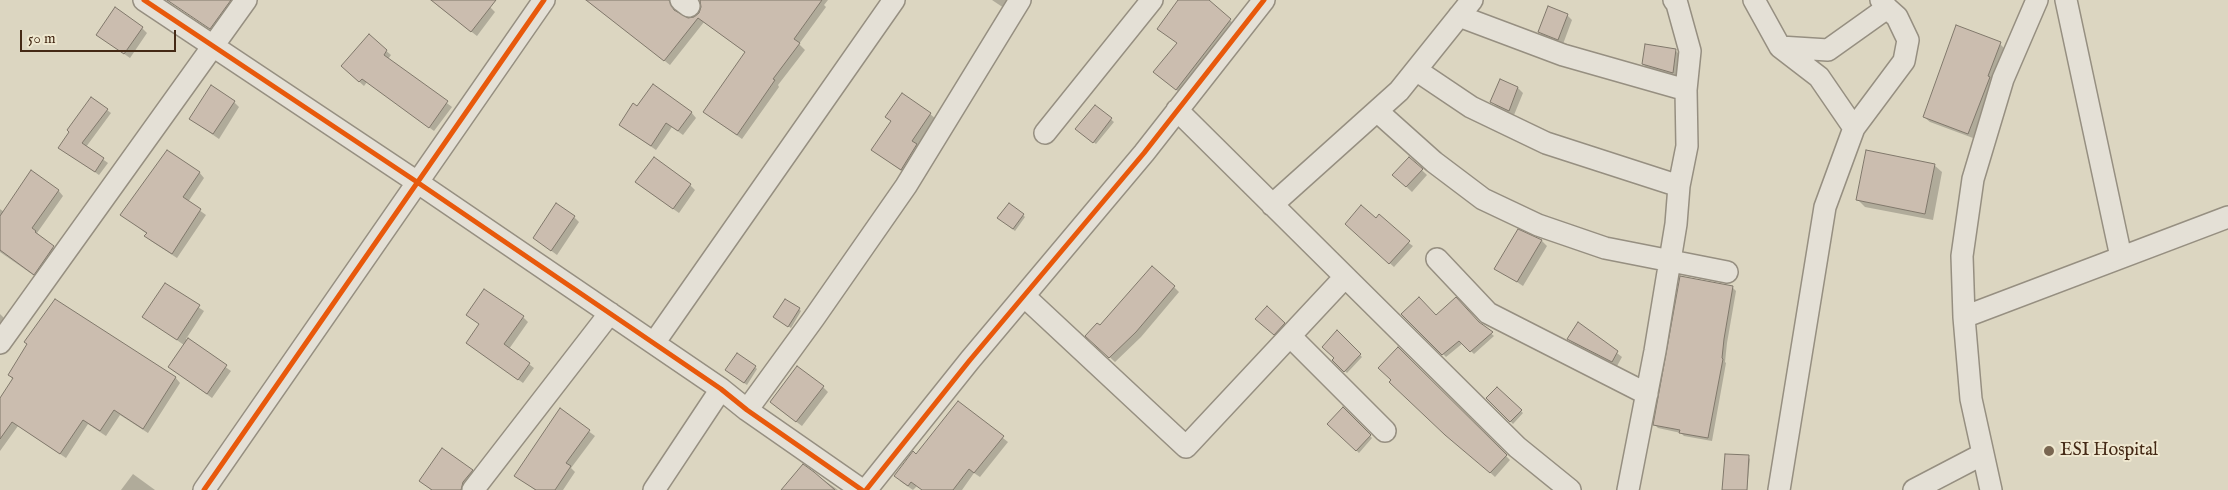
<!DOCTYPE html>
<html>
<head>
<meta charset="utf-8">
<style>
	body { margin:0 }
	#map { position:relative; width:2228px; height:490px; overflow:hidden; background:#dcd6c1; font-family:"IM FELL English",serif }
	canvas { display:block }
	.scale { position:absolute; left:20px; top:30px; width:156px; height:22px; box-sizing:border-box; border:2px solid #442915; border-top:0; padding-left:6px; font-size:15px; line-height:18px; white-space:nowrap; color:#442915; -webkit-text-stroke:4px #efe8d0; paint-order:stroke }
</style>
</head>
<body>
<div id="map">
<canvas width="2228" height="490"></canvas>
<div class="scale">50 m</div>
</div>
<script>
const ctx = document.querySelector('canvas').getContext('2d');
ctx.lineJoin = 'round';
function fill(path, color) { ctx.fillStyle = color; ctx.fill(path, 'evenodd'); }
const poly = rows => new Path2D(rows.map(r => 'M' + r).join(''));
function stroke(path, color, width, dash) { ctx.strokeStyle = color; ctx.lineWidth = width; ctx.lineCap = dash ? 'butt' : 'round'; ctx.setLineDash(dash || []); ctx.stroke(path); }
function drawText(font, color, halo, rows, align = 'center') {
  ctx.font = font + ' "IM FELL English",serif'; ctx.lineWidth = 4; ctx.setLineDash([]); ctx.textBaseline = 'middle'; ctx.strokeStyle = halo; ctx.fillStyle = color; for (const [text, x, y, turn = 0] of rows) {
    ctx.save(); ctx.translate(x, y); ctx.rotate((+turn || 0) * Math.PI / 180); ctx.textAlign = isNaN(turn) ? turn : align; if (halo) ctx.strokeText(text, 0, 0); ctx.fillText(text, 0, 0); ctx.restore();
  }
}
const shadow = poly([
	[183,0,228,0,235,6,216,33,178,6],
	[434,0,491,0,490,7,495,12,477,36,438,6],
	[586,0,676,0,673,5,677,13,688,20,700,15,703,8,700,0,828,0,824,5,826,7,799,44,805,50,778,85,779,87,742,139,704,112,746,53,704,22,670,65],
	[992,0,1013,0,1007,10],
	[1179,0,1207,0,1233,23,1179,92,1157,75,1178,43],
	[1567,15,1572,20,1563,44,1544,37,1539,32],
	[142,28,147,33,130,58,97,35],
	[369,36,391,55,388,59,452,107,434,131,367,82,364,86,342,66],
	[2000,44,2005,49,1995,83,1973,138,1930,122,1924,117],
	[1646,45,1676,51,1681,56,1678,78,1648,69,1643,64],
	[1500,81,1518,88,1523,93,1514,115,1497,107,1492,102],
	[234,102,239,107,219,139,190,119],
	[1096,107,1114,122,1096,144,1079,131],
	[107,110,111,113,86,147,108,163,99,175,60,148],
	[691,112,696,118,683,135,672,127,656,150,620,125],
	[930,114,936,119,917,146,921,150,906,174,872,150,892,122,887,117],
	[1409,158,1427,175,1412,192,1394,175],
	[1934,165,1942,172,1933,220,1865,207,1857,199],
	[199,172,204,178,188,202,206,215,177,258,151,241,146,236,147,234,122,215],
	[690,185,695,190,679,213,642,187],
	[58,190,63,196,37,233,58,252,39,279,0,252,0,209,4,212],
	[1023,215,1025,217,1015,231,1001,220],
	[574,217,579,222,557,255,534,238],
	[1376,220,1413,246,1394,267,1351,228],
	[1542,241,1547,246,1523,286,1496,268],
	[165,285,204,311,186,339,231,371,212,398,169,367,184,345,144,317],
	[1174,287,1179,292,1141,337,1115,362,1086,335],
	[1732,287,1736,291,1727,343,1725,362,1726,363,1712,441,1684,436,1681,433,1658,428,1655,425],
	[1267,308,1286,326,1277,336,1257,319],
	[799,309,801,311,791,328,777,319],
	[0,314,4,318,0,324],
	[1403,314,1436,316,1479,323,1494,336,1474,354,1463,343,1446,357],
	[468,315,523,317,528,322,509,349,534,368,523,383,472,347,480,325],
	[1337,332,1362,357,1347,373,1334,360],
	[1568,339,1609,347,1622,357,1617,366,1573,343],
	[1398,348,1510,460,1495,477,1396,386],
	[755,367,757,369,747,385,729,373],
	[9,375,175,377,180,383,148,433,120,415,106,436,88,424,66,458,18,426,0,451,0,400,13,380],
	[823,387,828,392,802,426,776,407],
	[1497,388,1523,413,1513,424,1488,398],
	[958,403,1008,442,980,477,974,473,962,490,922,490,917,486,913,490,900,481,917,456],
	[1343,409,1372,438,1359,453,1329,424],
	[560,410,595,436,571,468,575,472,563,490,535,490,516,476],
	[1726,455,1748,457,1750,459,1747,490,1722,490],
	[804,466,838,490,785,490],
	[472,471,480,478,472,490,431,490,421,481],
	[133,474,155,490,121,490]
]);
const building = poly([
	[167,0,231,0,210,29,167,0],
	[431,0,496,0,471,32,431,0],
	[586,0,669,0,674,10,688,18,694,17,699,13,701,7,700,0,822,0,794,39,800,43,773,79,775,80,737,135,703,112,745,52,698,18,664,61,586,0],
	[1178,0,1209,0,1231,19,1176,90,1153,72,1177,43,1157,29,1178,0],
	[1548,6,1568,14,1558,40,1538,32,1548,6],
	[115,7,143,27,124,54,96,35,115,7],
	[1956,25,2001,42,1988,76,1990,77,1968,134,1923,117,1956,25],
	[369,34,387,50,384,55,448,101,429,128,362,79,359,82,341,66,369,34],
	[1645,44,1676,49,1673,73,1642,64,1645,44],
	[1500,79,1518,87,1509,111,1490,102,1500,79],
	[653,84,692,112,678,131,666,123,651,146,619,125,633,103,637,106,653,84],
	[211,85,235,101,213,134,189,119,211,85],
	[902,93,931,113,912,141,917,144,901,170,871,150,891,121,885,117,902,93],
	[91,97,108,109,82,143,104,158,95,172,58,148,69,132,67,130,91,97],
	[1095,105,1112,118,1093,143,1075,129,1095,105],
	[167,150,200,172,183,197,201,209,172,254,144,236,147,233,120,215,167,150],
	[1866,150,1935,164,1925,214,1856,200,1866,150],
	[654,157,691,184,673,209,635,182,654,157],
	[1409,157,1423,169,1406,187,1392,175,1409,157],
	[31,170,59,190,32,228,36,231,35,232,54,246,34,275,0,250,0,216,31,170],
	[556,203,575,216,551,251,533,238,556,203],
	[1009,203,1024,214,1013,229,997,218,1009,203],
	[1361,205,1376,218,1379,214,1410,241,1389,264,1345,224,1361,205],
	[1518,229,1542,240,1517,282,1494,269,1518,229],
	[1152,266,1175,286,1136,332,1109,358,1085,336,1097,323,1100,325,1152,266],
	[1680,276,1733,286,1724,339,1722,358,1723,359,1708,438,1679,433,1680,430,1653,425,1680,276],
	[165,283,200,305,177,340,142,317,165,283],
	[484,289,524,316,504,344,530,363,518,380,466,343,479,324,466,315,484,289],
	[1419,297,1436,315,1456,297,1479,322,1493,332,1470,352,1459,341,1442,355,1401,314,1419,297],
	[55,299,176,377,143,429,114,410,100,431,83,420,60,454,12,422,0,439,0,398,13,378,8,375,27,344,24,342,55,299],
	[785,299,800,308,788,327,773,317,785,299],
	[1267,306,1285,323,1274,335,1255,319,1267,306],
	[1578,322,1618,351,1612,362,1567,339,1578,322],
	[1337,330,1361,354,1344,372,1332,360,1334,358,1322,347,1337,330],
	[188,338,227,365,207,394,168,367,188,338],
	[1398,347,1507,455,1490,473,1445,435,1389,382,1391,380,1378,368,1398,347],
	[737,353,756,366,744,383,725,370,737,353],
	[797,366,824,386,796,422,770,402,797,366],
	[1497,387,1522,410,1510,422,1486,398,1497,387],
	[958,401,1004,436,974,473,969,469,953,490,922,490,911,482,908,486,894,476,913,451,916,454,958,401],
	[1343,407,1371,435,1356,451,1327,424,1343,407],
	[560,408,590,430,566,463,571,466,555,490,536,490,514,476,560,408],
	[442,448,473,470,463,482,461,490,432,490,419,481,442,448],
	[1725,454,1749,455,1747,490,1722,490,1725,454],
	[803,464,814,472,835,490,781,490,803,464]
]);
const street = poly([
	[144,0,417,182,721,389,747,410,862,490],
	[681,0,689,6],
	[1754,0,1780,47],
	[2066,0,2121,257],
	[1459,16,1563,55,1686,90],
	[1416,70,1471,107,1546,143,1679,186],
	[1177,110,1517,447,1570,490],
	[1377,111,1434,162,1483,199,1538,225,1605,248,1727,272],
	[1854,128,1819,77,1780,47,1828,50,1887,8],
	[1045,133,1152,0],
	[1272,205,1399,91,1472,0],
	[1437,259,1488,313,1647,394],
	[1024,296,1186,447,1345,277],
	[1964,317,2228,217],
	[1290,336,1385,431],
	[0,343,246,0],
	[654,343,894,0],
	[747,410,814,318,906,186,1020,0],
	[204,490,544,0],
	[473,490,610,313],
	[654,490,721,389],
	[866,490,970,360,1144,153,1264,0],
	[1628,490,1655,351,1676,224,1679,186,1687,146,1686,90,1690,51,1677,4,1674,0],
	[1779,490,1825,207,1854,128,1904,61,1908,40,1897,17,1887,8,1881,0],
	[1914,490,1983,454],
	[1991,490,1971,399,1964,317,1962,256,1973,179,2003,79,2037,0]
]);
const cycleway = poly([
	[144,0,417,182,721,389,747,410,862,490],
	[204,490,544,0],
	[866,490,970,360,1144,153,1264,0]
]);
const markers = [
	[2049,451,6,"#796651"]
];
const poiNames = [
	["ESI Hospital",2060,451]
];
fill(shadow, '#0003');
fill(building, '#cbbdaf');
stroke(building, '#80786b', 1);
stroke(street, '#968f81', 24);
stroke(street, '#e4e0d6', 21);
stroke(cycleway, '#e8590c', 5);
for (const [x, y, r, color] of markers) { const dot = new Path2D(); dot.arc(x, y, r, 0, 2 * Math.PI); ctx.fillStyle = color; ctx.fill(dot); stroke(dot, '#efe8d0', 2); }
drawText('18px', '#442915', '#efe8d0', poiNames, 'left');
</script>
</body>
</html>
